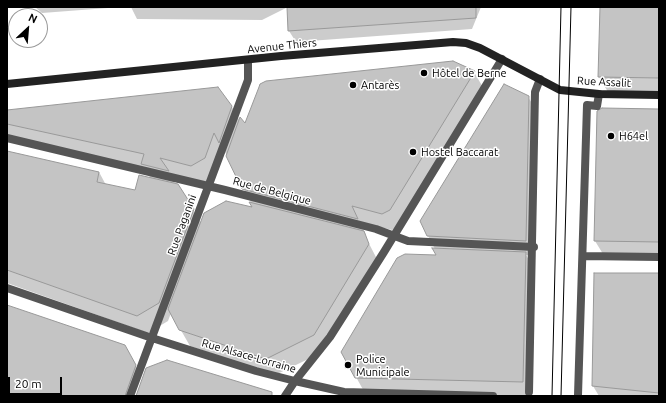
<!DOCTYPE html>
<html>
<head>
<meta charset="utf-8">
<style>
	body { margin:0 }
	#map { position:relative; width:666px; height:403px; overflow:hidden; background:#fff; font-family:Ubuntu,sans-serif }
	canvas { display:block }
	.frame { position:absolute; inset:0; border:8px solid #000; pointer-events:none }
	.north { position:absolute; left:8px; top:8px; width:40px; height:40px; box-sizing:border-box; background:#fff; border:1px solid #999; border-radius:50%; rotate:26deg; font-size:11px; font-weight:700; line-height:16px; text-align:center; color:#000 }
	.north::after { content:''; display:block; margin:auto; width:14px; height:18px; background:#000; clip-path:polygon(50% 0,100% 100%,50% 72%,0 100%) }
	.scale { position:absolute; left:8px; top:377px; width:54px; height:18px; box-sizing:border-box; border:2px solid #000; border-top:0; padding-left:5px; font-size:12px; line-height:14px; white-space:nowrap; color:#000; -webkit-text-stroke:3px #fff; paint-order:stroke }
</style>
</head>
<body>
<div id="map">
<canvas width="666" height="403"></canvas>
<div class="frame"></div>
<div class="north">N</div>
<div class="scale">20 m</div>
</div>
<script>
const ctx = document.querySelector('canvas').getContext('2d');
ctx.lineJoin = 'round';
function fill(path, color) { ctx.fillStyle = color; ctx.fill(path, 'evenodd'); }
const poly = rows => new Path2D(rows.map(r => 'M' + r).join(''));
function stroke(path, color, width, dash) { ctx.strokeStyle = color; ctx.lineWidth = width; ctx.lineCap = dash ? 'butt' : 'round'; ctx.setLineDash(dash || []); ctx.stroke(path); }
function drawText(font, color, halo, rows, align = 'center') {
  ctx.font = font + ' Ubuntu,sans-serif'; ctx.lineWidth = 3; ctx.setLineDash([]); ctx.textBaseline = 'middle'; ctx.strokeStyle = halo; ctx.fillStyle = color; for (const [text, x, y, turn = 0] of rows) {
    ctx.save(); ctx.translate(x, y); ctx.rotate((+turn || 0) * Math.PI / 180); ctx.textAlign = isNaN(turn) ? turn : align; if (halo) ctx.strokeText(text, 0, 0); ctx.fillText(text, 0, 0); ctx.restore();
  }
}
const shadow = poly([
	[35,7,121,7,42,13],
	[131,7,481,7,472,29,296,42,289,31,288,7,262,20,137,19],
	[601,7,659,7,659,93,608,92,599,77],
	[474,72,484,89,399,227,392,230,360,222,366,235,364,234,378,261,323,352,275,375,190,346,171,313,168,321,148,333,7,283,7,152,99,172,106,185,136,192,151,179,146,171,7,141,7,111,232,107,240,121,246,125],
	[225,152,254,209,201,223,171,177,203,185,215,178],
	[528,97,537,111,534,255,526,255,535,270,532,396,366,395,356,377,437,256,435,249,428,236],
	[659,110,659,255,603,254,595,241],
	[659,274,659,396,599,396,593,386],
	[7,306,132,360,140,373,130,396,7,396]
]);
const building = poly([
	[287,7,476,7,476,18,288,31,287,7],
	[600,7,659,7,659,78,598,77,600,7],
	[453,61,475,71,390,210,382,214,352,206,358,219,242,189,226,156,240,117,245,123,259,87,260,84,266,81,453,61],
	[504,84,529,96,526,241,427,236,420,221,504,84],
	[218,87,232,106,219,143,214,133,205,158,191,166,160,158,169,171,141,164,144,154,7,124,7,110,218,87],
	[602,108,659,109,659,242,594,241,597,111,602,108],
	[7,151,99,172,97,182,135,190,139,175,178,184,194,209,159,303,137,316,7,270,7,151],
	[226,201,252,207,249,202,364,231,369,244,314,335,266,359,179,330,168,309,204,213,226,201],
	[432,248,526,252,523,382,355,378,341,352,397,258,405,254,436,255,432,248],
	[594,273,659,273,659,393,592,386,594,273],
	[7,305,125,345,136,365,125,396,7,396,7,305],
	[167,360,272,392,272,396,136,396,146,368,167,360]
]);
const street = poly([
	[7,138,225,190,376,229,408,241,534,247],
	[583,256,659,257],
	[7,288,152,338,256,371,295,381,344,392,493,396],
	[529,392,535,92,540,79],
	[578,395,587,105,597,106,599,94],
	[130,396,248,80,248,60],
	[285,396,295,381,330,337,384,252,502,59]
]);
const secondary = poly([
	[7,84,281,56,453,42,466,43,480,48,560,90,599,94,659,95]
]);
const tram = poly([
	[552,396,561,7],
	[561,396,571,7]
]);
const markers = [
	[424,73,4,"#000"],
	[353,85,4,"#000"],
	[611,136,4,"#000"],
	[413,152,4,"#000"],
	[348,365,4,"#000"]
];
const streetNames = [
	["Avenue Thiers",282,46,-6],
	["Rue Assalit",604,82,3],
	["Rue de Belgique",272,191,15],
	["Rue Paganini",182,225,-70],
	["Rue Alsace-Lorraine",249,356,16]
];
const poiNames = [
	["Hôtel de Berne",432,73],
	["Antarès",361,85],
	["H64el",619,136],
	["Hostel Baccarat",421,152],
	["Police",356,359],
	["Municipale",356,372]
];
fill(shadow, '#0003');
fill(building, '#c4c4c4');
stroke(building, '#999', 1);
stroke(street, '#555', 8);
stroke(secondary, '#222', 8);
stroke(tram, '#000', 1);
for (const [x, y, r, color] of markers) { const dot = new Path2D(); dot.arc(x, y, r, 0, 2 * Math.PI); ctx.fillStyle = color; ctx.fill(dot); stroke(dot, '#fff', 1.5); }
drawText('11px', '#000', '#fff', streetNames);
drawText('11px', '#000', '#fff', poiNames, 'left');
</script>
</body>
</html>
